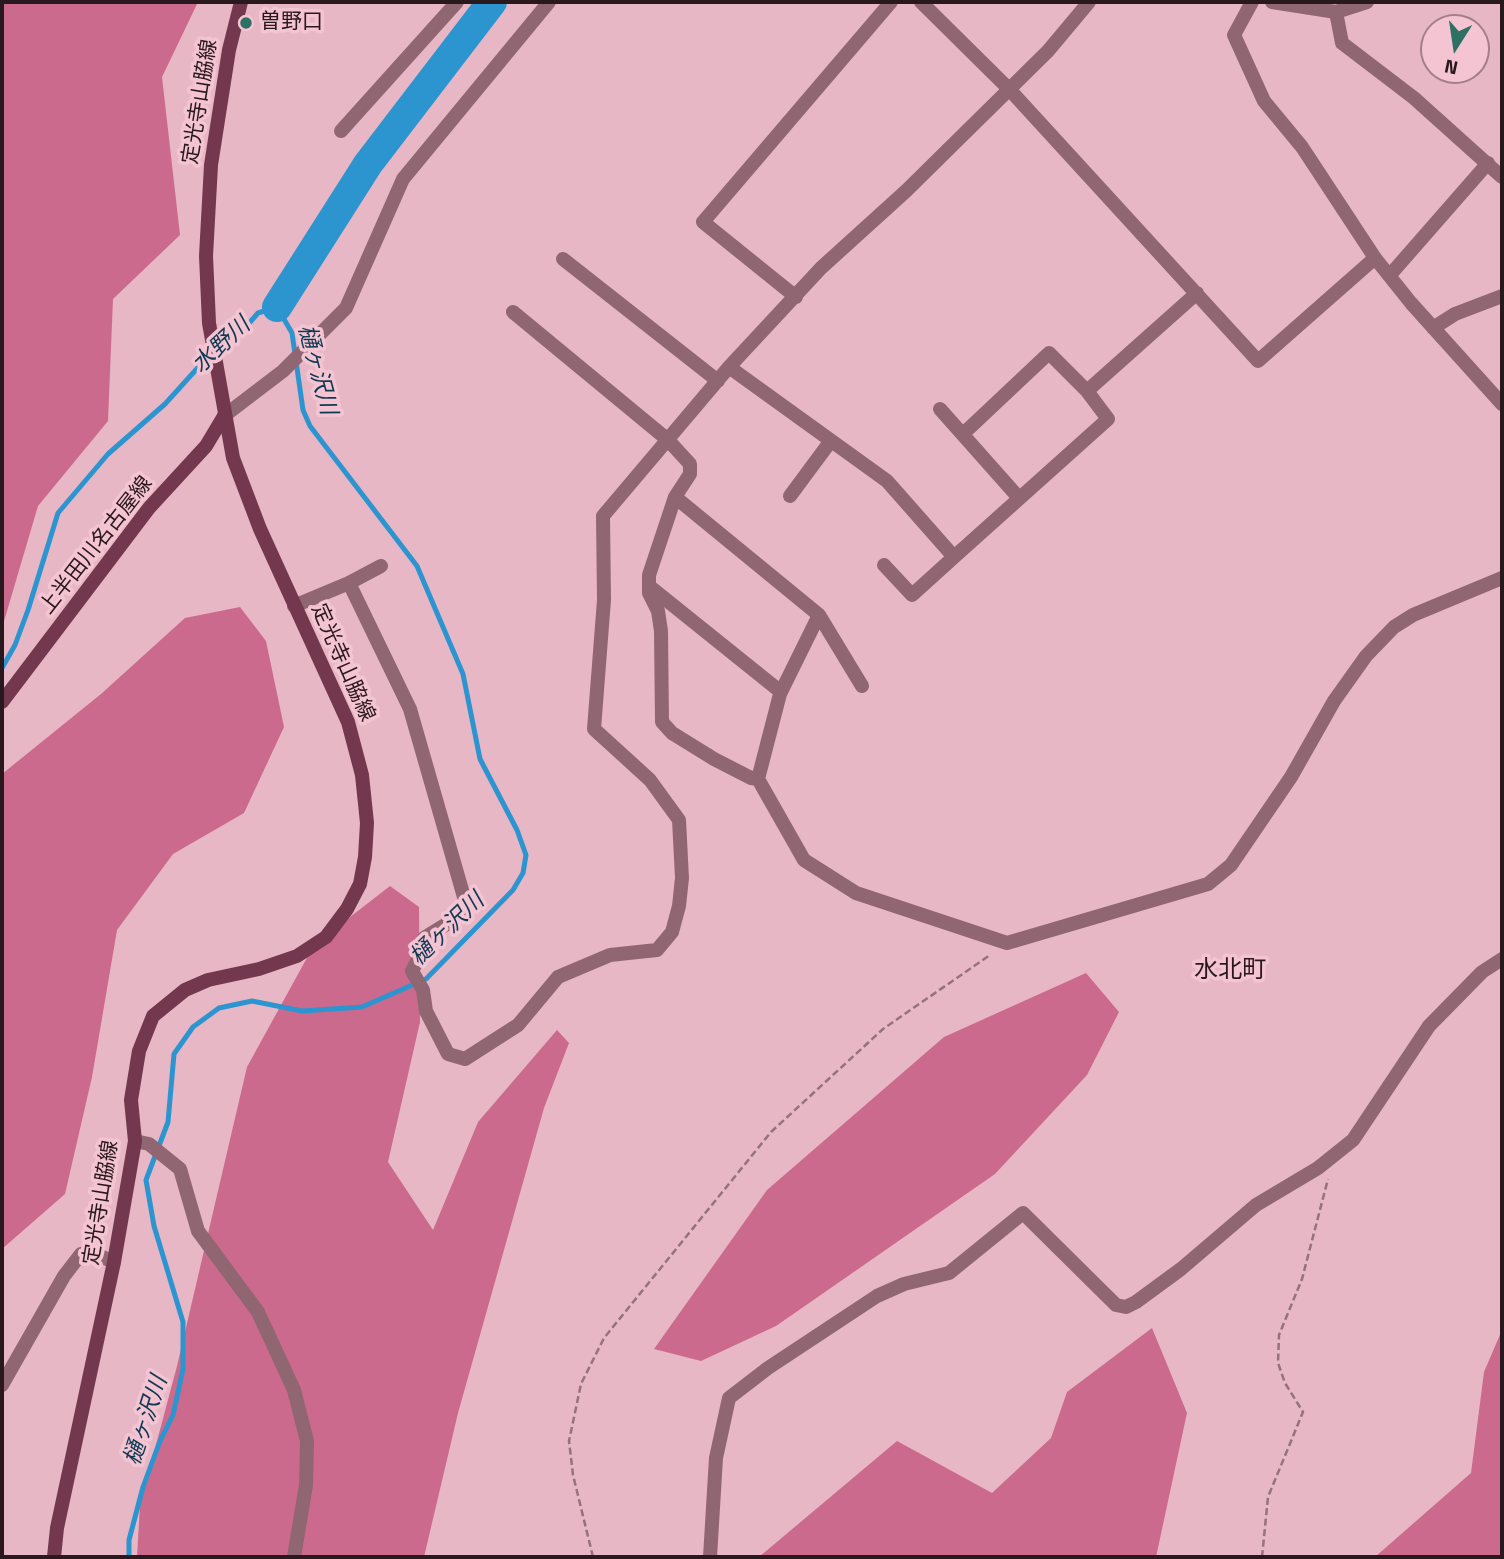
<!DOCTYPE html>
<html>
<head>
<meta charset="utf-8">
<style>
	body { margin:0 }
	#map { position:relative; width:1504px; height:1559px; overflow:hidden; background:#e7b7c5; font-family:"Titillium Web",sans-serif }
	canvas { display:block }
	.frame { position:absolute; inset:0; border:4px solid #29181e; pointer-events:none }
	.north { position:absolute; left:1420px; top:14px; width:70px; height:70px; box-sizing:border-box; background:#f4c4d2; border:2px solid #a37f8a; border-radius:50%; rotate:192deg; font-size:19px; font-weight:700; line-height:28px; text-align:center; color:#29181e }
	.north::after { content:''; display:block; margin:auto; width:24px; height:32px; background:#2c7164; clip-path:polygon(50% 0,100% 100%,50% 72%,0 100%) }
</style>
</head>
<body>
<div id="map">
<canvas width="1504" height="1559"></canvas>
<div class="frame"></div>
<div class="north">N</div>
</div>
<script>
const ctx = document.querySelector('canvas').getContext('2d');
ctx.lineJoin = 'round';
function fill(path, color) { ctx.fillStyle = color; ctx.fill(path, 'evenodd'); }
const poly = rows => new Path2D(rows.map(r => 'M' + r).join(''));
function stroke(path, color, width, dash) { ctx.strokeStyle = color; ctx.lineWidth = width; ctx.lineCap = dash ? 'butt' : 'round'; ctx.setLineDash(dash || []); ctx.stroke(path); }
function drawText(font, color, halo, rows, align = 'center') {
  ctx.font = font + ' "Titillium Web","Noto Sans JP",sans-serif'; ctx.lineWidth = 7; ctx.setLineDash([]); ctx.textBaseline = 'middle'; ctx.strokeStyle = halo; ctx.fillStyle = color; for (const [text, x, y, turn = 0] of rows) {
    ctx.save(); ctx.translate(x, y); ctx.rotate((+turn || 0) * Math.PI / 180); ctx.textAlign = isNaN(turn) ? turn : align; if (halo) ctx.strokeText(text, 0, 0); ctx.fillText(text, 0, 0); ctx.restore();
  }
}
const forest = poly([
	[2,2,198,2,162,77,180,235,113,299,108,421,38,506,2,628],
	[240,607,266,641,284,727,244,813,173,854,117,930,92,1077,65,1194,2,1249,2,774,101,694,185,618],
	[390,886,419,907,420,1022,388,1162,433,1230,478,1122,557,1030,569,1043,544,1108,458,1413,424,1557,137,1557,140,1505,177,1366,247,1067,314,945],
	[1086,973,1119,1012,1087,1075,995,1174,776,1326,701,1361,654,1349,767,1190,944,1037],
	[1152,1328,1187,1413,1156,1557,759,1557,897,1441,992,1493,1051,1438,1067,1392],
	[1502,1330,1502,1557,1375,1557,1471,1473,1484,1372]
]);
const stream = poly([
	[2,668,15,645,28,610,58,513,108,454,165,404,203,362,238,336,258,313,277,307,292,333,303,410,310,426,417,566,463,674,480,759,517,830,526,855,523,873,513,890,426,979,362,1007,302,1011,252,1001,219,1008,193,1027,174,1054,168,1122,146,1180,154,1226,183,1322,183,1369,173,1415,160,1441,143,1487,129,1540,129,1557]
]);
const river = poly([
	[277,307,368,164,492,2]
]);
const path = poly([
	[593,1557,573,1475,569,1441,581,1384,604,1338,771,1132,883,1029,990,955],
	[1262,1557,1268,1497,1303,1412,1285,1383,1278,1363,1279,1335,1302,1279,1328,1179]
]);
const street = poly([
	[921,2,1009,89,1258,361,1375,258],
	[1252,2,1234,35,1264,101,1302,147,1375,258,1411,303,1502,404],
	[1272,2,1336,12,1367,2],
	[1336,12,1342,43,1414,98,1502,177],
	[341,131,457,2],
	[563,259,718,381],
	[1390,275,1488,163],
	[796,297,703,222,891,2],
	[513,312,668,440,690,464,690,474,675,497,649,575,649,593,658,611,661,631,662,722,672,733,714,759,751,778,758,779],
	[1433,328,1455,314,1502,296],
	[729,367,887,481,954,557,1108,419,1087,391,1197,293],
	[940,409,1019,498],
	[224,416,283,371,346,308,403,179,549,2],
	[963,434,1049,353,1087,391],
	[790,496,830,442],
	[675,497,819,615],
	[884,565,912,595,954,557],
	[349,583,381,566],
	[649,586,781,692],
	[294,606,349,583,410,709,466,904,458,917,424,938,423,950,412,971,423,990,426,1011,448,1054,465,1059,518,1025,558,977,610,955,657,950,672,932,679,906,682,878,679,820,650,780,594,729,604,600,603,516,729,367,821,268,906,191,1048,51,1089,2],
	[862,686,819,615,780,694,758,779,804,860,856,893,1007,943,1208,884,1231,865,1291,777,1334,701,1366,656,1394,627,1413,615,1502,578],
	[135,1141,149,1144,180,1169,198,1231,258,1312,294,1390,307,1441,306,1485,294,1557],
	[2,1385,64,1276,81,1254,93,1253,114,1262],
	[710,1557,716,1458,729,1398,768,1368,877,1296,904,1284,949,1273,1023,1213,1116,1305,1126,1307,1136,1302,1181,1269,1256,1205,1318,1168,1353,1140,1429,1026,1482,972,1502,959]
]);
const secondary = poly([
	[2,702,149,508,206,446,224,416],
	[54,1557,57,1528,114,1262,135,1141,131,1100,139,1051,153,1016,185,990,208,980,259,969,297,956,326,937,347,909,360,884,365,857,367,823,362,775,348,722,260,529,233,458,209,323,206,256,211,165,229,50,241,2]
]);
const markers = [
	[246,23,7,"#2c7164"]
];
const poiNames = [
	["曽野口",260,23]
];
const streetNames = [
	["定光寺山脇線",201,102,-81],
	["上半田川名古屋線",97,546,-52],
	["定光寺山脇線",342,663,66],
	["定光寺山脇線",102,1203,-81]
];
const waterNames = [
	["水野川",222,346,-43],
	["樋ヶ沢川",316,370,75],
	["樋ヶ沢川",448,930,-44],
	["樋ヶ沢川",147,1421,-72]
];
const quarterNames = [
	["水北町",1230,971]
];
fill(forest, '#cb6a8c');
stroke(stream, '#2c95d0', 5);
stroke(river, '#2c95d0', 30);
stroke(path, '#95727d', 2.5, [7, 3.5]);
stroke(street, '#916673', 14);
stroke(secondary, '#73384d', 14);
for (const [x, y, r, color] of markers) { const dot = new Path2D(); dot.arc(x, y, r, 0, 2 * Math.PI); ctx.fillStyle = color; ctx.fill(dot); stroke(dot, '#f4c4d2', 2.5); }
drawText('21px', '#29181e', '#f4c4d2', poiNames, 'left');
drawText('21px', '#29181e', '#f4c4d2', streetNames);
drawText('italic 23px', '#0f3952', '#f4c4d2', waterNames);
drawText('24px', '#29181e', '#f4c4d2', quarterNames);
</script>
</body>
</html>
